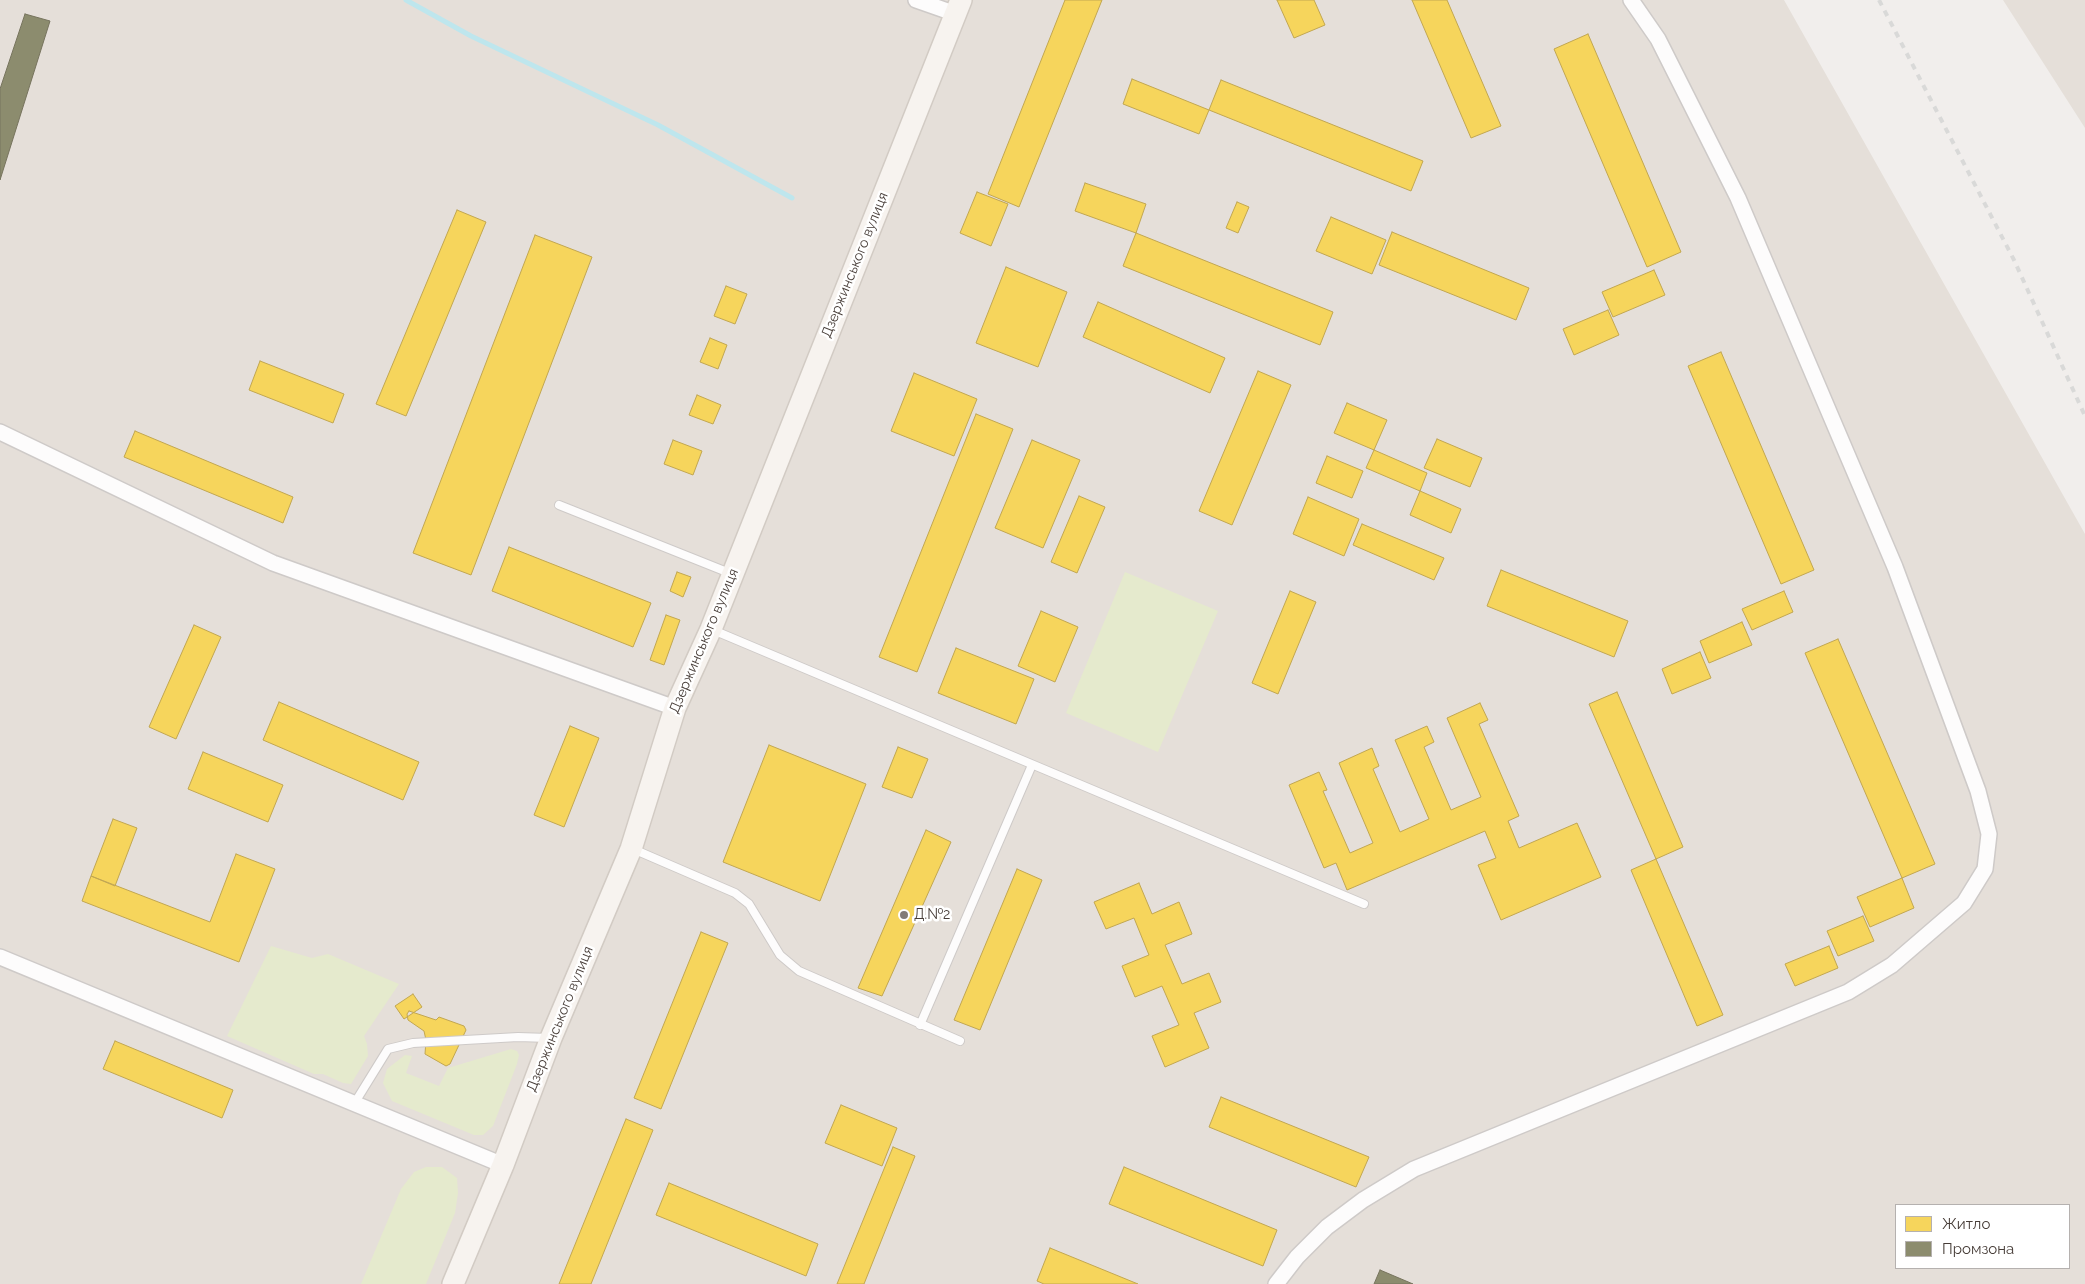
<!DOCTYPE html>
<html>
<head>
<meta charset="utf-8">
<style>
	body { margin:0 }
	#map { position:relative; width:2085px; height:1284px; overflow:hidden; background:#f1eeec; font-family:Raleway,sans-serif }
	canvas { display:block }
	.legend { position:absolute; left:1895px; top:1204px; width:175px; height:65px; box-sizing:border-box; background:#fff; border:1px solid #b5b1af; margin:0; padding:6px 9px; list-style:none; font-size:15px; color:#473d38 }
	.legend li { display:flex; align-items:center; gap:10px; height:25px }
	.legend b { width:25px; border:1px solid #b5b1af }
</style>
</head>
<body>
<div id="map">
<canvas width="2085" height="1284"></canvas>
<ul class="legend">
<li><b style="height:14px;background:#f6d55c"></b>Житло</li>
<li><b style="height:14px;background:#8c8c6e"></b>Промзона</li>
</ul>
</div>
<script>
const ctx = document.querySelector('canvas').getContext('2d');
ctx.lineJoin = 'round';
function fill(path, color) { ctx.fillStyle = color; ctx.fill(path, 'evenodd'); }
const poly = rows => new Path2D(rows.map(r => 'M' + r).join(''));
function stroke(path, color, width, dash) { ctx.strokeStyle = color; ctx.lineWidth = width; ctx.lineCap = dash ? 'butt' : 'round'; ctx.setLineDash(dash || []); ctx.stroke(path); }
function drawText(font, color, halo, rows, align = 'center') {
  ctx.font = font + ' Raleway,sans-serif'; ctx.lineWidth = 5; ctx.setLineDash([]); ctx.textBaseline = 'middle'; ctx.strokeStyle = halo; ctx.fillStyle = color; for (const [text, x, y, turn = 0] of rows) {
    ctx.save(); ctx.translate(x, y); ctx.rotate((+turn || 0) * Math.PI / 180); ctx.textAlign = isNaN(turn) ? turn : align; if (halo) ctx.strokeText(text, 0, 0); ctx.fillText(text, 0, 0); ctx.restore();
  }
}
const residential = poly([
	[0,0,1784,0,2085,534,2085,1284,0,1284],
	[1896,1205,2069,1205,2069,1268,1896,1268],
	[2003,0,2085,0,2085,128]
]);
const green = poly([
	[1125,572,1218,611,1158,752,1066,713],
	[271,946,312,958,328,954,399,984,364,1036,367,1044,368,1056,351,1084,343,1083,323,1074,314,1074,227,1036],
	[511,1049,517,1051,519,1055,517,1064,493,1126,483,1135,474,1135,392,1101,383,1083,387,1069,405,1055,412,1056,406,1073,439,1086,448,1068],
	[426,1167,442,1167,457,1178,458,1193,455,1213,426,1284,361,1284,401,1189,414,1172]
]);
const homes = poly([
	[1065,0,1102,0,1019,207,988,194,1065,0],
	[1277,0,1314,0,1325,25,1294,38,1277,0],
	[1412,0,1447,0,1501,126,1471,138,1412,0],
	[1588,34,1681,252,1647,267,1554,49,1588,34],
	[1132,79,1209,110,1199,134,1123,104,1132,79],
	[1221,80,1423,161,1411,191,1209,110,1221,80],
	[1085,183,1146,204,1136,233,1075,211,1085,183],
	[977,192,1008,204,991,246,960,233,977,192],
	[1237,202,1249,207,1238,233,1226,228,1237,202],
	[457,210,486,222,406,416,376,404,457,210],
	[1331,217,1386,240,1372,274,1316,251,1331,217],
	[1392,232,1529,288,1516,320,1379,265,1392,232],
	[1136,233,1333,312,1320,345,1123,266,1136,233],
	[535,235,592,257,471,575,413,553,535,235],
	[1006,267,1067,292,1038,367,976,343,1006,267],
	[1654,270,1665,295,1613,317,1602,292,1654,270],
	[726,286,747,294,735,324,714,316,726,286],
	[1098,302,1225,358,1210,393,1083,337,1098,302],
	[1608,310,1619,335,1574,355,1563,329,1608,310],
	[710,338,727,345,718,369,700,362,710,338],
	[1721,352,1814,570,1781,584,1688,366,1721,352],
	[260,361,344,394,333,423,249,390,260,361],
	[1258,371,1291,385,1232,525,1199,511,1258,371],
	[914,373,977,399,954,456,891,431,914,373],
	[697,395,721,405,713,424,689,415,697,395],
	[1347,403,1387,420,1374,450,1334,433,1347,403],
	[976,414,1013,429,917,672,879,657,976,414],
	[135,431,293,497,283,523,124,457,135,431],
	[1437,439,1482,458,1470,487,1424,468,1437,439],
	[673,440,702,451,693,475,664,464,673,440],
	[1032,440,1080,460,1043,548,995,528,1032,440],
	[1374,450,1427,473,1420,491,1366,468,1374,450],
	[1327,456,1363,471,1352,498,1316,483,1327,456],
	[1420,491,1461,509,1451,533,1410,515,1420,491],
	[1079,496,1105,507,1077,573,1051,562,1079,496],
	[1308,497,1359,519,1344,556,1293,534,1308,497],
	[1362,524,1444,558,1434,580,1353,545,1362,524],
	[509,547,651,603,633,647,492,591,509,547],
	[1501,570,1628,621,1614,657,1487,606,1501,570],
	[677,572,691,577,683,597,670,591,677,572],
	[1290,591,1316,602,1278,694,1252,683,1290,591],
	[1784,591,1793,612,1752,630,1742,609,1784,591],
	[1041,611,1078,627,1055,682,1018,666,1041,611],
	[666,615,680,620,664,665,650,660,666,615],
	[1742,622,1752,645,1709,663,1700,641,1742,622],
	[194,625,221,637,176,739,149,727,194,625],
	[1838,639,1935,864,1902,878,1805,653,1838,639],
	[956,648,1034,679,1016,724,938,693,956,648],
	[1700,652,1711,678,1672,694,1662,669,1700,652],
	[1617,692,1683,847,1656,859,1589,704,1617,692],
	[279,702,419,762,403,800,263,740,279,702],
	[1480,703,1488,720,1479,724,1519,816,1508,821,1519,848,1577,823,1601,877,1501,920,1478,865,1496,858,1485,831,1347,890,1336,863,1324,868,1289,785,1319,772,1327,790,1323,791,1350,853,1373,843,1339,763,1372,748,1379,766,1373,769,1400,832,1429,819,1395,740,1427,726,1434,742,1424,747,1451,810,1481,797,1447,718,1480,703],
	[570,726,599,738,564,827,534,815,570,726],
	[769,745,866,784,820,901,723,862,769,745],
	[898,747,928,759,912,798,882,787,898,747],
	[203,752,283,785,268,822,188,789,203,752],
	[113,819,137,828,115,886,91,876,113,819],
	[926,830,951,842,882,996,858,988,926,830],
	[236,854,275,869,239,962,82,901,91,876,210,922,236,854],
	[1656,859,1723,1015,1697,1026,1631,870,1656,859],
	[1017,869,1042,880,980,1030,954,1020,1017,869],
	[1902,878,1914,908,1870,927,1857,897,1902,878],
	[1139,883,1152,914,1179,902,1192,934,1165,945,1182,984,1209,973,1221,1002,1194,1013,1209,1048,1165,1067,1152,1036,1179,1025,1162,986,1135,997,1122,966,1149,955,1134,918,1106,929,1094,902,1139,883],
	[1863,916,1874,941,1838,956,1827,931,1863,916],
	[701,932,728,943,661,1109,634,1098,701,932],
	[1829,946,1838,968,1795,986,1785,964,1829,946],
	[413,994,422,1007,404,1019,395,1006,413,994],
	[409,1011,436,1020,439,1017,464,1026,466,1030,450,1064,446,1066,425,1054,426,1040,424,1031,408,1020,407,1014,409,1011],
	[115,1041,233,1090,222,1118,103,1069,115,1041],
	[1221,1097,1369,1157,1356,1187,1209,1127,1221,1097],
	[841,1105,897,1128,882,1166,825,1143,841,1105],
	[626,1119,653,1130,591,1284,559,1284,626,1119],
	[893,1147,915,1156,864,1284,837,1284,893,1147],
	[1124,1167,1277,1230,1263,1266,1109,1204,1124,1167],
	[669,1183,818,1244,806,1276,656,1215,669,1183],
	[1050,1248,1138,1284,1044,1284,1037,1281,1050,1248]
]);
const industry = poly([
	[25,14,50,21,0,180,0,89,25,14],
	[1380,1270,1413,1284,1374,1284,1380,1270]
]);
const stream = poly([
	[406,0,471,36,658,125,792,198]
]);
const service = poly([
	[559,505,732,574],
	[713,630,1364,904],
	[633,849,735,893,749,904,780,955,799,971,960,1041],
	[920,1025,1032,765],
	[354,1104,388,1049,413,1043,518,1037,549,1038]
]);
const minor = poly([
	[916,0,956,14],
	[0,432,273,563,675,708],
	[0,957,503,1165],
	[1276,1284,1297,1257,1327,1227,1363,1200,1414,1169,1848,992,1892,965,1964,903,1985,869,1989,834,1978,791,1895,567,1738,198,1658,39,1631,0]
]);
const secondary = poly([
	[453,1284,503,1165,551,1038,631,849,675,708,711,629,961,0]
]);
const rail = poly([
	[1879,0,2014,260,2085,416]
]);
const markers = [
	[904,915,5,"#827b77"]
];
const streetNames = [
	["Дзержинського вулиця",855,265,-68],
	["Дзержинського вулиця",704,641,-67],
	["Дзержинського вулиця",560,1019,-68]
];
const poiNames = [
	["Д.№2",914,915]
];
fill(residential, '#e5dfd9');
fill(green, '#e5eacd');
fill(homes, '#f6d55c');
stroke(homes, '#c2a751', 1);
fill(industry, '#8c8c6e');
stroke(industry, '#77745e', 1);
stroke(stream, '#bee6ed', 5);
stroke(service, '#cecac8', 10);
stroke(minor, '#cecac8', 18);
stroke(secondary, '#d2cbc4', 24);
stroke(service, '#fdfcfc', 8);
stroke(minor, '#fdfcfc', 15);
stroke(secondary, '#f7f3ef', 21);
stroke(rail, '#d9d9d8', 4, [6, 6]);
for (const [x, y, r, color] of markers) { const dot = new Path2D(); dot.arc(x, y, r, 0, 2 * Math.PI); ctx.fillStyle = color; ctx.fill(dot); stroke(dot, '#fff', 2); }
drawText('14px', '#473d38', '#fff', streetNames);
drawText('14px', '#473d38', '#fff', poiNames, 'left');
</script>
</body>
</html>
